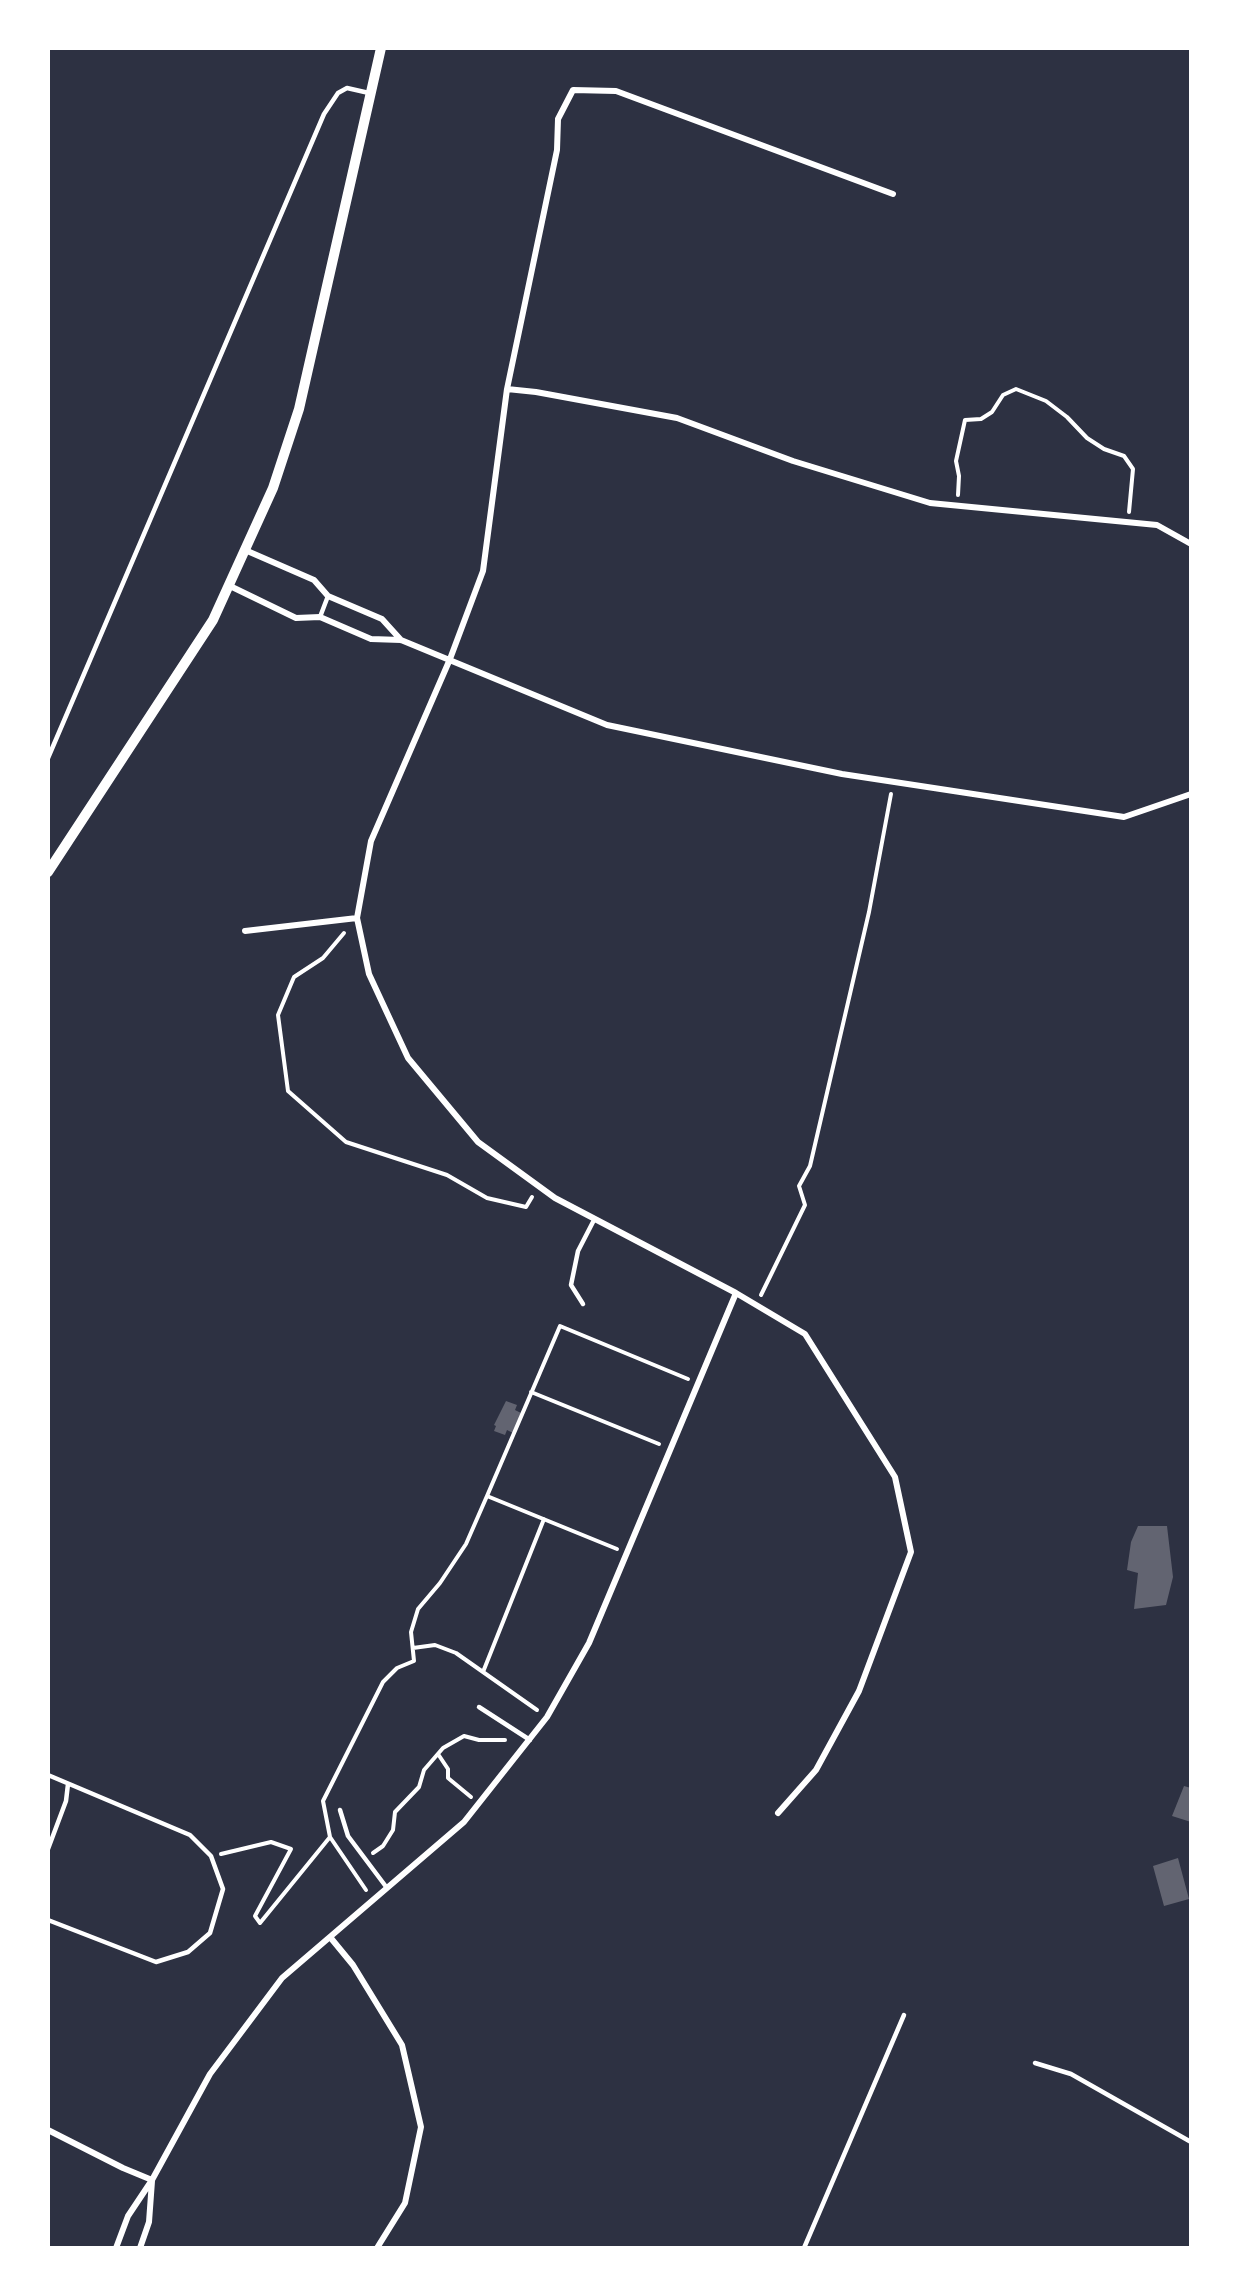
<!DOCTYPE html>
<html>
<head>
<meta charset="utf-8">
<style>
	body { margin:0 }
	#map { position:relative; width:1239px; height:2296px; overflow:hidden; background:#2d3142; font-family:Figtree,sans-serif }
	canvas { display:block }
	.frame { position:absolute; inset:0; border:50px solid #fff; pointer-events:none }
</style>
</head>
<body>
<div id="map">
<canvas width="1239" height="2296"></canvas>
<div class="frame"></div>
</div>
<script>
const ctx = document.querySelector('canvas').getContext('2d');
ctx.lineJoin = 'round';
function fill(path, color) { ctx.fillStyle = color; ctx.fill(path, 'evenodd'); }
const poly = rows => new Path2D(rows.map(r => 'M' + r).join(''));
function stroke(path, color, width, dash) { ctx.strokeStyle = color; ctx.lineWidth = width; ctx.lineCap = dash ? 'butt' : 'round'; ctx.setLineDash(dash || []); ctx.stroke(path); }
const building = poly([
	[506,1401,517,1405,515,1410,521,1413,513,1433,507,1430,505,1435,494,1431,496,1426,494,1425],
	[1138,1526,1167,1526,1173,1577,1166,1605,1134,1609,1138,1573,1127,1570,1131,1542],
	[1184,1786,1191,1788,1191,1822,1172,1816],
	[1178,1858,1189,1899,1164,1906,1153,1866]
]);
const path = poly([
	[958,495,959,476,956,461,965,420,981,419,992,412,1003,395,1016,389,1046,401,1067,417,1087,438,1104,449,1124,456,1133,469,1129,512],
	[344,933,323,958,294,977,278,1015,288,1091,346,1142,447,1175,487,1198,526,1207,532,1197],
	[761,1295,805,1205,799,1186,810,1166,869,912,891,794],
	[531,1392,659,1444],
	[487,1496,560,1326,688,1379],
	[413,1648,435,1645,456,1653,537,1710],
	[483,1672,544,1519],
	[438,1754,448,1769,448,1778,471,1797],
	[373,1853,383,1846,393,1830,395,1812,419,1787,424,1770,443,1748,464,1736,479,1740,505,1740],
	[221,1854,271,1842,291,1849,255,1916,260,1923,330,1837],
	[366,1890,330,1837,323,1801,383,1682,397,1668,414,1661,411,1632,418,1609,440,1583,466,1544,487,1496,617,1549]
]);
const service = poly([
	[320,617,328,596],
	[48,758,324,114,338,93,347,88,369,93],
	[583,1304,571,1285,578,1251,594,1220],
	[479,1707,530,1740],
	[48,1775,190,1835,211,1856,223,1889,210,1933,188,1952,156,1962,48,1920],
	[340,1810,348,1836,387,1888],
	[48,1849,66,1801,68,1784],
	[1035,2063,1071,2074,1191,2142],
	[804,2248,904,2015]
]);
const minor = poly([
	[507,389,536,392,677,418,793,461,930,503,1157,525,1191,544],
	[245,550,314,580,328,596,382,619,401,640],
	[230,586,296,618,320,617,371,639,401,640,607,725,842,774,1124,817,1191,794],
	[245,931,357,918],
	[778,1813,816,1770,859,1691,911,1552,895,1477,805,1334,736,1293,555,1198,478,1142,408,1058,369,974,357,918,371,841,450,659,483,571,507,389,557,150,558,119,573,90,616,91,893,194],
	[330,1937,353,1965,402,2045,421,2127,405,2203,377,2248],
	[48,2130,123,2168,152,2180],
	[116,2248,128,2216,152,2180,210,2074,282,1978,464,1822,547,1717,589,1643,736,1293],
	[140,2248,149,2222,152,2181]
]);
const tertiary = poly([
	[48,872,213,620,273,488,299,409,381,48]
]);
fill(building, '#626471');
stroke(path, '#fff', 4);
stroke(service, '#fff', 4.5);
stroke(minor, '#fff', 6);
stroke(tertiary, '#fff', 10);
</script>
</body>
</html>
